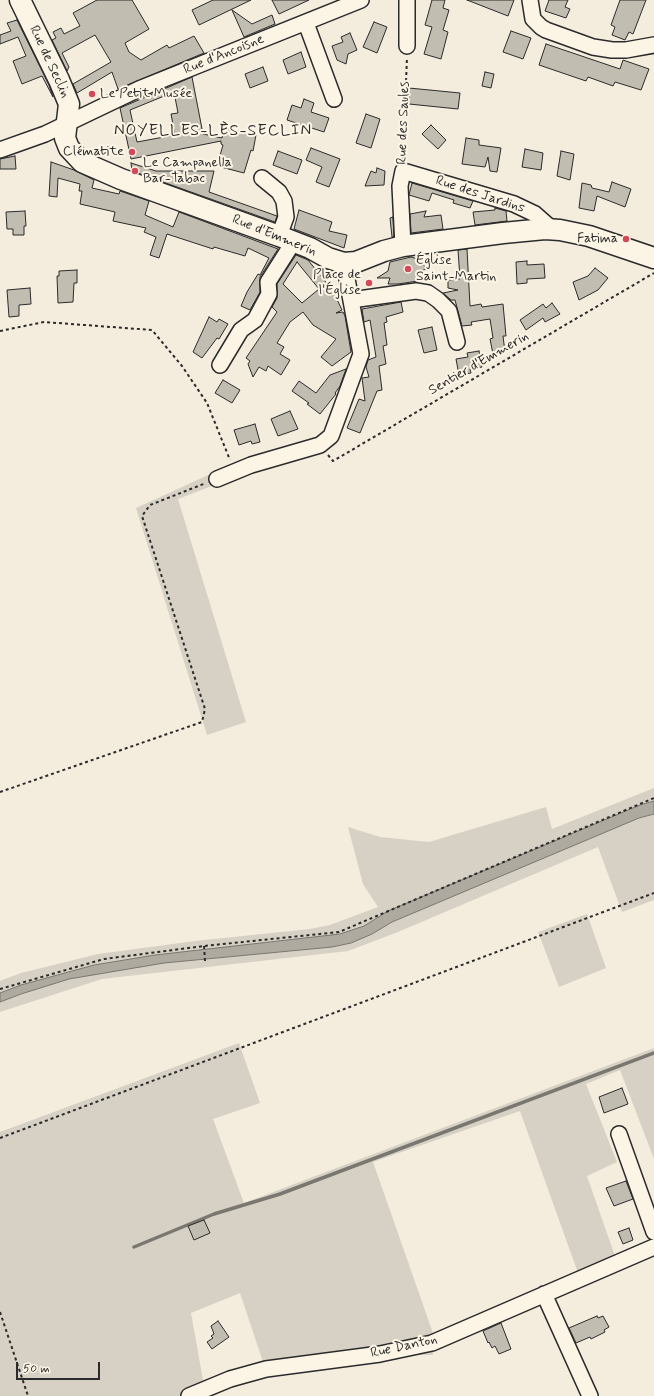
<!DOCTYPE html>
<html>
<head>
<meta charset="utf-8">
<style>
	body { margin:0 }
	#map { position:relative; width:654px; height:1396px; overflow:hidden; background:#f4edde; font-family:Mynerve,sans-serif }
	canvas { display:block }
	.scale { position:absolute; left:16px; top:1362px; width:84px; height:18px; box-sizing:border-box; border:2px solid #2b2b2b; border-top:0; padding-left:5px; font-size:12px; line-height:14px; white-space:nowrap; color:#2b2b2b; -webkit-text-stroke:3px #fcf5e5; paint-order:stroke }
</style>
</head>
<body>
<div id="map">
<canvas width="654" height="1396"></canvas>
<div class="scale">50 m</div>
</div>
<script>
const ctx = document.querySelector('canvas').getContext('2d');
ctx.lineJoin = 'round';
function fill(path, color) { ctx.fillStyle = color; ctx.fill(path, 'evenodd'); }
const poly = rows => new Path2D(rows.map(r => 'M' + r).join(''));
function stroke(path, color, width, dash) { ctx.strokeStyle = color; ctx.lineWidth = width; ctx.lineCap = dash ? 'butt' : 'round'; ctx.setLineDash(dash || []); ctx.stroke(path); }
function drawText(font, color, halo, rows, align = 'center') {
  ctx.font = font + ' Mynerve,sans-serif'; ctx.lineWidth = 4; ctx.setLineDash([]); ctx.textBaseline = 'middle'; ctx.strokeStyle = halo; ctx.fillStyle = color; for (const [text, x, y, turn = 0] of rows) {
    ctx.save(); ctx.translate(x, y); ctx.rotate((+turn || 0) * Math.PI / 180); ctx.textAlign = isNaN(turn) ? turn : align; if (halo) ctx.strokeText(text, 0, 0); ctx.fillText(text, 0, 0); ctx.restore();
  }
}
const green = poly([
	[228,466,235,477,178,499,246,722,207,735,136,508],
	[654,788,654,900,622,912,598,847,398,932,348,951,102,979,0,1012,0,981,21,973,98,954,195,941,310,929,330,925,378,907,363,884,348,827,380,837,429,842,546,807,552,829],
	[587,914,606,968,559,987,538,932],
	[239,1043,260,1103,213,1119,244,1203,654,1048,654,1159,620,1070,586,1084,617,1162,587,1176,615,1256,578,1273,520,1111,373,1162,434,1336,433,1355,417,1355,376,1363,272,1376,249,1382,210,1396,0,1396,0,1132],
	[240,1293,263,1362,203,1380,191,1313]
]);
const water = poly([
	[654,801,654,814,639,818,392,922,372,934,351,943,332,947,164,963,69,979,21,994,0,1002,0,993,21,985,94,965,155,955,340,934,364,926,388,911,640,805,654,801]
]);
const stream = poly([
	[134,1247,214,1214,280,1194,654,1053]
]);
const building = poly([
	[97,0,132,0,149,29,125,43,129,52,141,60,167,45,169,48,194,36,204,53,118,89,112,72,77,93,73,84,111,62,95,35,62,53,69,67,67,71,52,40,56,38,53,32,61,28,64,34,80,26,73,13,97,0],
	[213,0,251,0,199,25,192,10,213,0],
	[272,0,309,0,279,14,272,0],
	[432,0,445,0,443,8,449,10,443,30,448,32,441,59,424,54,432,27,425,25,432,0],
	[467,0,514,0,508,16,467,0],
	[549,0,568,0,565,7,570,9,566,18,545,11,549,0],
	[620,0,646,0,633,34,629,32,625,40,612,35,615,27,611,25,620,0],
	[232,10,252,24,272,15,275,24,244,37,232,10],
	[17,20,49,85,53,97,42,76,22,84,13,61,26,56,18,37,0,44,0,35,11,31,7,23,17,20],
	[374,22,387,27,377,53,363,47,374,22],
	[511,31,531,38,523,59,503,52,511,31],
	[350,33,357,50,348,54,346,64,337,60,332,46,343,42,341,37,350,33],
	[546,44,620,69,623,60,649,69,641,90,615,82,613,86,588,77,586,81,539,65,546,44],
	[301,52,306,67,288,74,283,60,301,52],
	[263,67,268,81,250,88,245,74,263,67],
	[485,72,494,74,491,88,482,86,485,72],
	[192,77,203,134,222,138,224,128,256,135,253,151,251,150,244,173,217,166,223,145,221,144,221,141,131,159,120,108,192,77],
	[174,92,178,113,171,114,175,135,137,142,130,110,174,92],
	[409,88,460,93,458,109,409,104,409,88],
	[304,99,314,103,311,112,329,118,324,132,287,120,292,105,301,108,304,99],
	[366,114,380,119,371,148,356,143,366,114],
	[431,125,446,140,438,149,422,134,431,125],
	[466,138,479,140,479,145,501,148,497,172,490,171,488,157,485,167,462,164,466,138],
	[311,148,340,159,329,187,316,182,322,167,306,160,311,148],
	[525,149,543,153,541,170,522,167,525,149],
	[278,151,302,160,297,174,273,165,278,151],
	[561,151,574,154,570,180,557,176,561,151],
	[15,156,16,169,0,169,0,159,15,156],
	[51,162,74,170,94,180,92,188,119,194,120,191,149,201,145,215,173,227,179,212,278,249,260,277,260,292,250,310,241,306,247,292,258,274,260,275,269,258,248,248,245,256,214,247,213,249,167,234,159,258,150,255,156,237,144,232,146,228,113,221,115,212,80,204,82,191,79,191,80,184,58,178,57,197,49,196,51,162],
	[131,163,156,171,214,171,209,192,277,216,275,222,132,171,131,163],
	[377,168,385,171,384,185,365,186,371,171,376,173,377,168],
	[612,182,631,189,625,207,597,196,594,211,579,208,582,183,591,185,592,188,609,192,612,182],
	[412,183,473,201,470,208,453,203,454,200,432,193,429,201,409,195,412,183],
	[495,208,506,211,507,221,475,225,473,212,495,210,495,208],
	[299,210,332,222,329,231,347,235,344,248,294,229,299,210],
	[25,211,26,226,24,226,24,235,13,235,13,229,7,229,6,212,25,211],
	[426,211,424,217,441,215,443,229,411,233,410,214,426,211],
	[393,217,394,237,392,237,390,218,393,217],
	[467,249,470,306,481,304,482,307,503,304,506,336,503,336,505,352,493,354,490,339,493,338,490,319,471,322,472,325,462,326,455,300,451,300,443,293,458,290,448,288,448,280,460,279,458,250,467,249],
	[296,255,308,260,333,291,342,310,336,313,343,312,345,316,351,352,332,366,321,357,336,339,313,325,303,312,290,322,277,343,284,347,280,354,290,360,281,375,268,366,266,371,259,367,253,377,248,364,250,361,246,358,277,312,272,307,277,298,277,284,296,255],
	[297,262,319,289,302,303,283,284,297,262],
	[411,257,421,260,426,269,419,272,420,278,418,281,398,284,388,284,390,278,377,278,388,271,390,262,411,257],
	[527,261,527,265,544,264,545,278,527,279,527,283,517,284,516,262,527,261],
	[595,268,608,278,598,290,579,300,573,282,588,276,595,268],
	[77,270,77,283,74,283,73,302,58,303,57,276,59,276,59,271,77,270],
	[30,288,31,304,19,305,19,316,9,317,7,290,30,288],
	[401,302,403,312,386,317,387,322,384,323,387,345,383,346,386,364,379,366,382,390,377,391,360,433,347,428,359,399,365,401,362,378,369,377,366,367,368,360,376,357,370,320,364,322,362,309,401,302],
	[552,303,560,314,545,322,543,318,526,330,520,320,543,304,546,308,552,303],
	[209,317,217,322,219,319,228,324,219,339,217,338,202,358,193,352,209,317],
	[432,327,437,350,424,353,418,330,432,327],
	[479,351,482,367,470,369,471,373,459,375,456,359,468,357,467,353,479,351],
	[346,369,340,386,335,393,336,394,320,414,307,404,309,403,292,391,299,381,316,393,330,375,346,369],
	[223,380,240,390,232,403,215,393,223,380],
	[290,411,298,429,278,436,271,419,290,411],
	[255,424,260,442,252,444,251,441,239,445,234,430,255,424],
	[622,1088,628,1104,604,1113,599,1097,622,1088],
	[626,1181,633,1199,614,1206,606,1188,626,1181],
	[204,1220,210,1233,194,1240,188,1226,204,1220],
	[629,1228,633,1240,623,1244,618,1232,629,1228],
	[597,1316,598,1318,603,1316,609,1327,604,1330,605,1332,591,1339,590,1337,576,1343,569,1328,597,1316],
	[218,1321,229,1337,212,1349,207,1342,213,1338,211,1336,214,1334,211,1326,218,1321],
	[501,1323,511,1349,499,1354,495,1346,492,1348,489,1342,488,1343,483,1331,501,1323]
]);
const path = poly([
	[403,159,407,57],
	[0,331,44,322,152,330,182,366,207,403,230,460],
	[328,455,333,461,654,273],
	[0,792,202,722,205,709,142,516,150,505,206,483],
	[204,946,205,961],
	[0,989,104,959,204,946,339,932,654,798],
	[0,1138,654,893],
	[0,1312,28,1396]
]);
const minor = poly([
	[407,0,407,46],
	[530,0,533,19,541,27,546,30,593,47,612,50,626,50,654,45],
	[306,23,334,99],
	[0,150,45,134,139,89,361,0],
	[262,178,279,192,284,201,286,217,279,236],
	[403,246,400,186,403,171,514,204,535,214,552,229],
	[351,300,416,291,428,293,438,300,449,311,457,342],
	[220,365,241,330,255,320,269,294,268,282,294,241],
	[217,479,251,465,320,445,331,436,361,354,344,263],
	[619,1134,654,1232],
	[544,1294,590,1396],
	[189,1396,230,1379,266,1369,380,1354,432,1343,654,1247]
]);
const major = poly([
	[20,0,59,80,69,104,65,138,69,148,82,162,121,179,279,236,310,248,328,258,344,263,356,262,384,251,403,246,503,233,545,229,560,230,589,236,654,258]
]);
const markers = [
	[92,94,4,"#d1495b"],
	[132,152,4,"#d1495b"],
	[135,171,4,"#d1495b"],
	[626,239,4,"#d1495b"],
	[408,269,4,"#d1495b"],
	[369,283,4,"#d1495b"]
];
const streetNames = [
	["Rue d'Ancoisne",224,55,-22],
	["Rue de Seclin",49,62,65],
	["Rue des Saules",404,123,-88],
	["Rue des Jardins",480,195,18],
	["Rue d'Emmerin",274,236,22],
	["Sentier d'Emmerin",479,364,-30],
	["Rue Danton",404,1347,-12]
];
const poiNames = [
	["Le Petit Musée",100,94],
	["Clématite",124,152,"right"],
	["Le Campanella",143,163],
	["Bar-Tabac",143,179],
	["Fatima",618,239,"right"],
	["Église",416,261],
	["Saint-Martin",416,277],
	["Place de",361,275,"right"],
	["l'Église",361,291,"right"]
];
const quarterNames = [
	["NOYELLES-LÈS-SECLIN",213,132]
];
fill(green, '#d6d1c4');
fill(water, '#afaaa0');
stroke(water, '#7a7771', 1);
stroke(stream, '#7a7771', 3.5);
fill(building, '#c2bdb1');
stroke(building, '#2b2b2b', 1);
stroke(minor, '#2b2b2b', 18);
stroke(major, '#2b2b2b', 23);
stroke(path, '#2b2b2b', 2, [3, 3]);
stroke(minor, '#fcf5e5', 15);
stroke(major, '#fcf5e5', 20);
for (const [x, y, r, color] of markers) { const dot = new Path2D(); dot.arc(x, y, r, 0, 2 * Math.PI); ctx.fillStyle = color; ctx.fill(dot); stroke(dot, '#fcf5e5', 1.5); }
drawText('14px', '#2b2b2b', '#fcf5e5', streetNames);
drawText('14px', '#2b2b2b', '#fcf5e5', poiNames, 'left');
ctx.letterSpacing = '1px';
drawText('16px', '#2b2b2b', '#fcf5e5', quarterNames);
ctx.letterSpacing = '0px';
</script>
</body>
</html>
